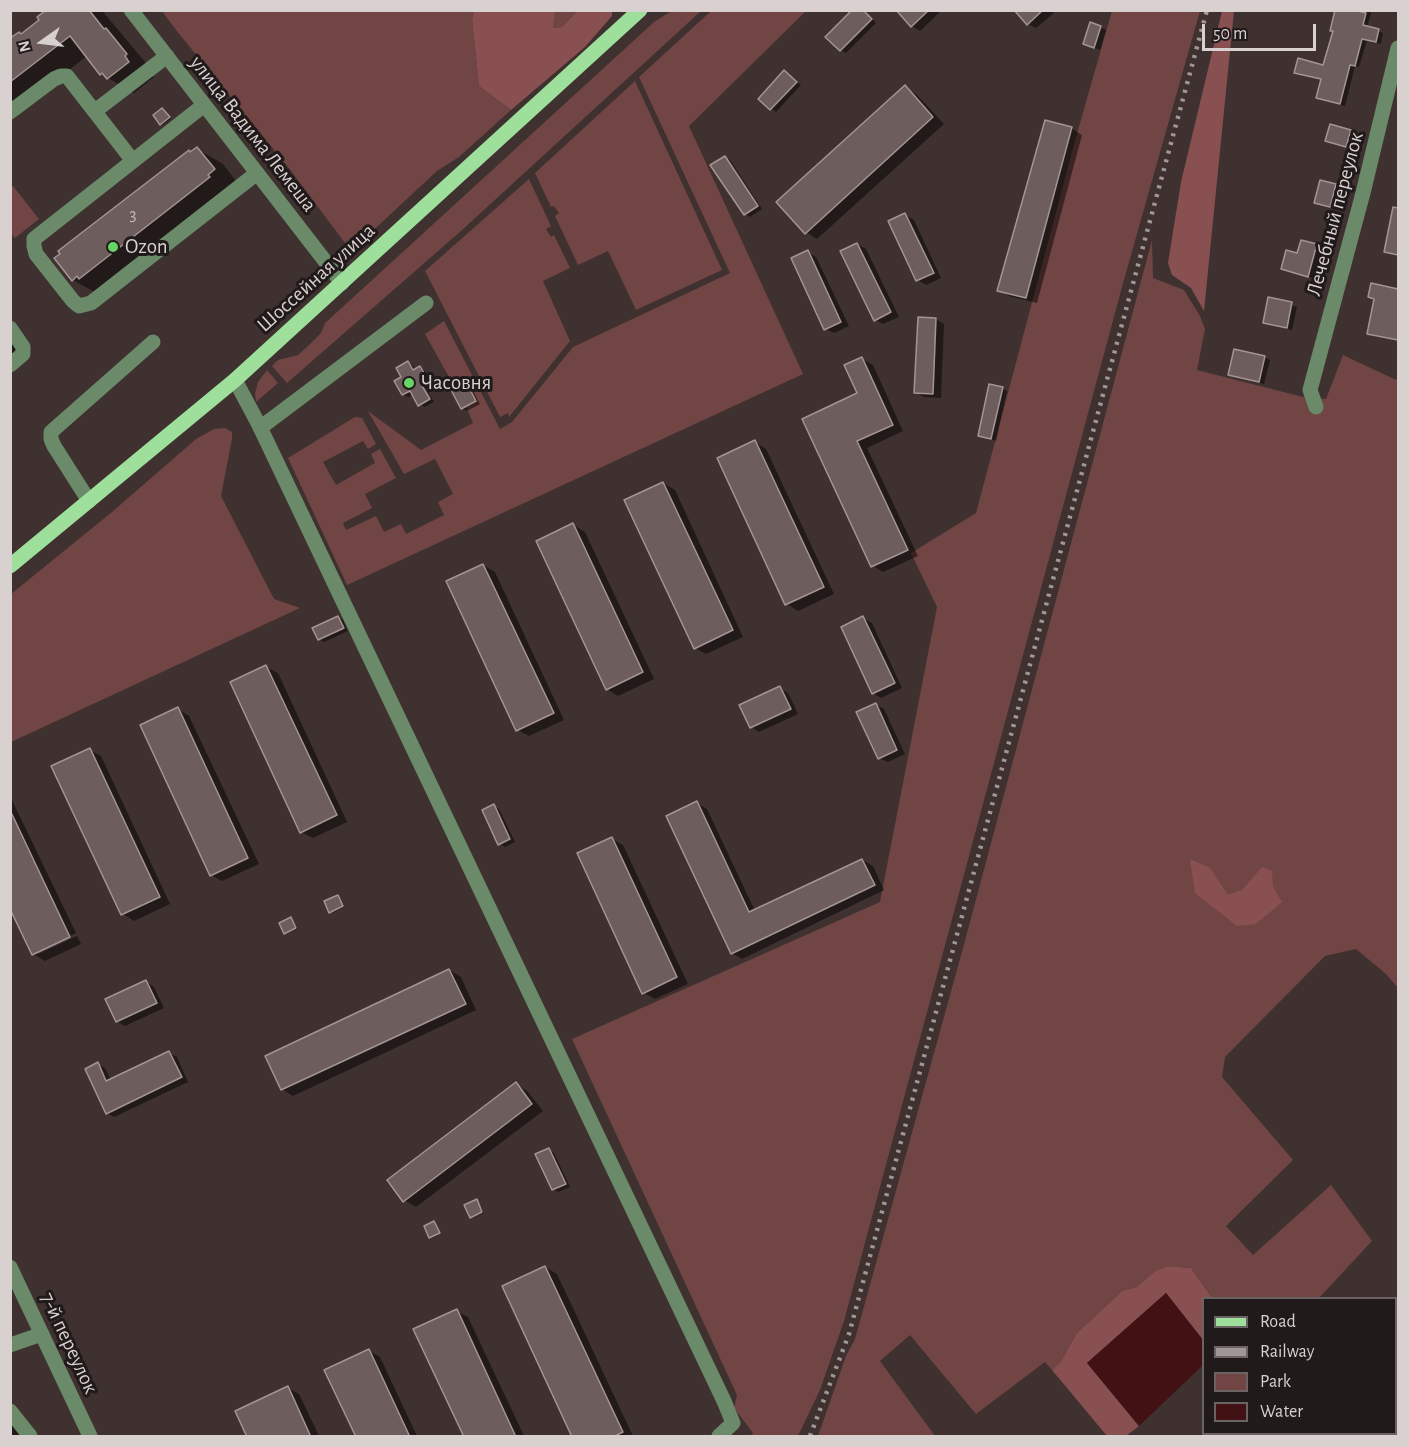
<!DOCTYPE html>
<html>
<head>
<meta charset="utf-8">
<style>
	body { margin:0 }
	#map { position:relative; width:1409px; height:1447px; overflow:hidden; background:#3e3130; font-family:"Alegreya Sans",sans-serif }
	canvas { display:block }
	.frame { position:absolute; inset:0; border:12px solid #d9d0d0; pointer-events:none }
	.legend { position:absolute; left:1202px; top:1297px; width:195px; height:138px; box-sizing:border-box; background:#211a1a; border:2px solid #6b6363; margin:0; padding:8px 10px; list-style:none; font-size:18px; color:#d9d0d0 }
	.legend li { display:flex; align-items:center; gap:12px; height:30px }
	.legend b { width:30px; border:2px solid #6b6363 }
	.north { position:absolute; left:12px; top:12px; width:60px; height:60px; -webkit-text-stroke:4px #211a1a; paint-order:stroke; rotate:256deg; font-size:16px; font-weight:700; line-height:24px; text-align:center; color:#d9d0d0 }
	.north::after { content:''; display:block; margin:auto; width:21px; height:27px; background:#d9d0d0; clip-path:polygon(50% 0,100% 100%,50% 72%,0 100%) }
	.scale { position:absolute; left:1202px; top:24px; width:114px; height:27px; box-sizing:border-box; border:3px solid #d9d0d0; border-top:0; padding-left:8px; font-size:18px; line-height:21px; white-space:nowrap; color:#d9d0d0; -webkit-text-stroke:4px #211a1a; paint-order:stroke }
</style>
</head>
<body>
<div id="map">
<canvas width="1409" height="1447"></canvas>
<div class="frame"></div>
<ul class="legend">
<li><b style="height:8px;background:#9ddf9b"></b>Road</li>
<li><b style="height:8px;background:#a19797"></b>Railway</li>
<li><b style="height:16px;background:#714544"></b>Park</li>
<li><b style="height:16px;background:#411114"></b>Water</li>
</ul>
<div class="north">N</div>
<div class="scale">50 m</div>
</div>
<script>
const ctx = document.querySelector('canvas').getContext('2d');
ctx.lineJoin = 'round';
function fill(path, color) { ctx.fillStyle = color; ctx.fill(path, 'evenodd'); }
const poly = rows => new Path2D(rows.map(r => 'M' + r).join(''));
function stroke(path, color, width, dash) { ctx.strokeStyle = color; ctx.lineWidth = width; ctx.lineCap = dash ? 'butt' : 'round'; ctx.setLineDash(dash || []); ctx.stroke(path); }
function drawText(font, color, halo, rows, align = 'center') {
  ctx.font = font + ' "Alegreya Sans",sans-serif'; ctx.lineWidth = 6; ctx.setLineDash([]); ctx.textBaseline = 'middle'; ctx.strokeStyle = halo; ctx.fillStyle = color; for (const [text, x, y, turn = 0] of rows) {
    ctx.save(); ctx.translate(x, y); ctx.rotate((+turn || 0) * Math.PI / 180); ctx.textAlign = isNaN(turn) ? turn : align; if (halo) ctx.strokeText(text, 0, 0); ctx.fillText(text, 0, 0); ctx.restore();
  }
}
const green = poly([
	[673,10,701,11,461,231,287,383,272,366,278,360,298,355,308,346,321,333,325,323,347,303,654,22],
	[162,11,474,11,472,19,479,86,511,110,459,157,437,171,351,251,288,167,176,30],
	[555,11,577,11,562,27,552,28],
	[711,11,806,11,689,126,803,374,347,585,288,458,355,417,362,418,376,444,368,449,363,441,323,462,336,485,375,463,371,454,380,449,396,478,365,494,372,508,343,523,346,530,376,516,384,532,401,524,406,534,444,515,438,502,453,494,435,459,404,474,368,411,421,450,473,423,466,406,475,401,465,381,454,386,425,334,444,321,500,429,512,422,573,347,730,273,639,77],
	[1112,11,1200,11,1122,287,844,1321,820,1390,798,1436,750,1436,753,1433,734,1408,737,1395,572,1039,880,902,937,607,911,553,976,513,1076,137],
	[635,81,722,270,636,310,608,251,578,265,555,216,559,213,554,206,551,207,535,173],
	[529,179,551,226,546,229,551,237,554,235,570,268,543,281,570,341,509,417,508,413,500,417,425,271],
	[13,186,39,219,15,238,10,232,11,188],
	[1152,240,1153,278,1184,290,1200,316,1205,329,1197,370,1303,397,1326,399,1343,355,1396,380,1398,377,1398,988,1386,974,1356,949,1325,956,1225,1057,1222,1077,1293,1160,1226,1226,1253,1255,1331,1185,1372,1241,1319,1298,1212,1298,1191,1268,1167,1266,1155,1271,1137,1287,1122,1291,1077,1333,1060,1363,1052,1370,1045,1362,976,1414,910,1335,880,1361,935,1436,818,1436,846,1356,855,1339,963,948],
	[267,370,278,383,256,402,255,393,258,382],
	[225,428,232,432,232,439,221,496,274,599,300,608,11,742,11,594,112,512,196,439,214,429]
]);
const forest = poly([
	[474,11,555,11,553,28,562,27,577,11,612,11,612,16,585,47,511,110,479,86,472,19],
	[1222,11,1234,11,1204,311,1191,288,1172,275,1168,263,1181,182],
	[1190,859,1210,868,1228,895,1242,890,1262,867,1272,871,1273,886,1282,902,1256,924,1237,926,1195,893],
	[1167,1266,1191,1268,1212,1298,1204,1298,1203,1340,1166,1293,1087,1363,1139,1426,1126,1436,1107,1436,1052,1370,1060,1363,1077,1333,1122,1291,1137,1287,1155,1271]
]);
const water = poly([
	[1166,1293,1203,1340,1203,1365,1139,1426,1087,1363]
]);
const shadow = poly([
	[49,10,100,10,104,13,151,69,149,71,154,77,134,93,101,74,87,56,10,116,10,40,22,35,41,20],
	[854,10,864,10,876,23,846,53,841,50],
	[898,10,942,10,920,31,912,26],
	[1016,10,1052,10,1054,13,1036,28,1028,24],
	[1350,10,1372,10,1367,27,1383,33,1381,44,1367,40,1359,67,1355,66,1345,106,1318,98,1323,80,1296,72,1325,66],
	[1100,27,1106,30,1100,50,1085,44],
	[784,72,801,85,776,112,760,99],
	[905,87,916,94,944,124,817,239,806,232],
	[163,109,171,119,163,125,161,123],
	[1071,128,1082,135,1037,303,1009,296,999,290],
	[1350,131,1355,134,1351,149,1327,141],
	[197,149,223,164,239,185,98,294,73,280,62,254],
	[725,157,730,160,762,209,750,217,745,214],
	[1321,181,1341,188,1335,209,1315,202],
	[905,215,914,220,941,278,926,285,918,280,890,222],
	[1390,226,1398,228,1398,256,1386,251],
	[857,244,866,249,899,317,883,324,875,320],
	[1316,246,1321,249,1313,278,1282,268,1298,255],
	[807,252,816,257,849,326,834,333,826,329],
	[1372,285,1398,290,1398,340,1374,336,1369,333,1375,300,1369,297],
	[1269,299,1297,307,1292,330,1270,325,1265,322],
	[936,319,944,324,941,398,924,397,916,392],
	[10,330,26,351,10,367],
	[1264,357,1270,360,1264,384,1230,374],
	[862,359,873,365,903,431,867,448,918,556,883,572,873,566,804,420,859,394],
	[408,363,413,366,416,371,420,368,425,371,432,383,425,387,434,402,425,407,420,404,414,394,408,397,403,394,403,377],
	[465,382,470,385,480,404,467,411,462,408],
	[1002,388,1007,391,996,441,979,435],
	[755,442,766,449,834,594,798,611,787,604],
	[663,483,675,490,743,637,706,654,695,648],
	[573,525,585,532,654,679,618,696,607,689],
	[483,565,495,572,564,720,529,736,518,730],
	[338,617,343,620,348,631,324,642,319,639],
	[863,618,872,623,902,688,881,698,873,693],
	[266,667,278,673,347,822,313,838,301,832],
	[780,688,788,693,798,714,759,732,751,727],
	[876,705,884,709,905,754,888,762,879,758],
	[178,709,189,716,259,864,222,881,211,875],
	[89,750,101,756,170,904,134,921,123,914,53,767],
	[10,796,76,933,38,951,38,954,77,936,81,944,45,961,33,954,10,906],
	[697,803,707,809,755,911,862,860,873,866,884,890,742,959,732,953],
	[494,806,499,809,515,842,505,847,500,844],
	[612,839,623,845,688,984,655,999,644,993],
	[338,896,344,907,333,913,331,911],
	[291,919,298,929,287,934,285,933],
	[449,970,461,977,476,1010,293,1096,282,1089],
	[146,982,154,987,164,1008,125,1026,117,1021],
	[169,1053,177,1057,188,1082,114,1117,107,1113,98,1064,105,1068,111,1080],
	[516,1084,527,1091,543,1111,416,1207,404,1200],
	[549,1150,554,1153,570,1187,558,1192,553,1189],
	[477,1201,484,1213,473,1218,471,1217],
	[434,1223,441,1234,432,1238,430,1237],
	[545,1267,557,1274,633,1436,574,1436],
	[456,1311,468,1317,524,1436,465,1436],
	[369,1351,380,1357,417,1436,357,1436],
	[288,1388,299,1394,319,1436,249,1436],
	[10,1421,22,1436,10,1436]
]);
const building = poly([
	[46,10,89,10,104,29,106,28,127,54,125,56,129,62,107,79,102,73,100,75,70,36,10,82,10,38,19,32,21,34,39,20,37,17,46,10],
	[852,10,863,10,872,19,840,51,825,37,852,10],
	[896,10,929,10,911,27,896,10],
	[1014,10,1043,10,1027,25,1014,10],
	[1335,10,1354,10,1366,13,1363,25,1379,29,1376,42,1362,39,1355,66,1350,65,1340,104,1316,98,1321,79,1294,73,1298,58,1323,65,1333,31,1330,31,1335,10],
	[1090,22,1101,26,1094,48,1083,44,1090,22],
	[784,70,797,82,770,110,758,99,784,70],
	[905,85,933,117,805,234,776,202,905,85],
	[162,108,170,117,160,125,153,115,162,108],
	[1045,120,1072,127,1026,298,997,291,1045,120],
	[1330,124,1351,130,1346,147,1325,141,1330,124],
	[197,147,215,169,208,175,210,177,79,279,77,276,72,281,54,258,60,254,58,251,189,150,190,152,197,147],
	[725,156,758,206,744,215,710,165,725,156],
	[1320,180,1336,184,1330,207,1314,203,1320,180],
	[1393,207,1398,208,1398,255,1384,252,1393,207],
	[905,213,934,273,916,281,888,221,905,213],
	[1301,240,1317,244,1308,277,1281,269,1286,250,1297,253,1301,240],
	[857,243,891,312,874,321,840,251,857,243],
	[808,250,841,322,824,330,791,258,808,250],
	[1371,283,1398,289,1398,340,1367,334,1374,299,1368,297,1371,283],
	[1268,297,1292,302,1287,328,1263,323,1268,297],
	[918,317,936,318,933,394,914,393,918,317],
	[1234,349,1265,356,1259,382,1228,375,1234,349],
	[862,357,893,425,857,441,908,550,871,567,802,419,857,393,844,365,862,357],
	[408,361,413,370,420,366,428,380,421,384,430,399,418,406,410,391,402,395,394,381,401,377,396,368,408,361],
	[465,380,476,401,461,409,450,388,465,380],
	[989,384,1003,387,991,439,978,436,989,384],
	[755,440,824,587,785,605,717,458,755,440],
	[663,482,733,630,694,649,624,500,663,482],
	[573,523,643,672,606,690,536,541,573,523],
	[483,564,554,713,516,731,446,581,483,564],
	[338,616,344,628,318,640,312,628,338,616],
	[863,616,895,683,872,694,841,627,863,616],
	[266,665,337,815,300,833,230,682,266,665],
	[780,686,791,709,750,728,739,705,780,686],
	[876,703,897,750,878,759,856,712,876,703],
	[178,707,248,858,210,876,140,725,178,707],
	[90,748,160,897,121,915,51,766,90,748],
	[697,801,749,912,862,859,875,885,731,954,666,816,697,801],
	[494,804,510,839,498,845,482,810,494,804],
	[10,810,70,937,32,955,10,909,10,810],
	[612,837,677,977,642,994,577,853,612,837],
	[338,895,343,906,329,913,324,901,338,895],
	[291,917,296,928,284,934,279,923,291,917],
	[449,969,466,1004,281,1090,265,1056,449,969],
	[146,980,157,1003,116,1022,105,999,146,980],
	[169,1051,182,1077,106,1114,85,1069,98,1062,106,1081,169,1051],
	[516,1082,532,1104,403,1202,387,1180,516,1082],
	[549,1148,566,1184,552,1190,535,1154,549,1148],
	[477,1199,482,1212,470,1218,464,1205,477,1199],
	[434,1221,440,1233,429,1238,424,1226,434,1221],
	[545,1266,623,1432,613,1437,572,1437,502,1286,545,1266],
	[457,1309,516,1437,464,1437,413,1329,457,1309],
	[369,1349,410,1437,356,1437,324,1370,369,1349],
	[288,1386,311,1437,247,1437,235,1411,288,1386]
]);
const minor = poly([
	[131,10,342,283],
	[204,105,34,239,34,246,36,254,73,301,79,306,91,303,257,173],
	[95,111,167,56],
	[10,112,54,79,61,76,67,76,133,161],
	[10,328,23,347,23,354,10,365],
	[235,380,259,425,724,1401,733,1423,719,1436],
	[1316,407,1310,390,1363,193,1398,48],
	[260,428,426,303],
	[89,501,54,446,51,439,51,432,153,342],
	[10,1267,90,1436],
	[10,1345,42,1334],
	[10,1411,30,1436]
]);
const major = poly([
	[10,566,235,380,640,10]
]);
const rail = poly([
	[810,1436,849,1334,1207,10]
]);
const markers = [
	[113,247,6,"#66d466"],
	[409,383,6,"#66d466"]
];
const numberNames = [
	["3",133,215]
];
const streetNames = [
	["улица Вадима Лемеша",253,134,52],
	["Лечебный переулок",1335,214,-75],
	["Шоссейная улица",316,278,-42],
	["7-й переулок",69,1343,65]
];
const poiNames = [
	["Ozon",125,247],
	["Часовня",421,383]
];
fill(green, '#714544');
fill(forest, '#885050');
fill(water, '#411114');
fill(shadow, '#0007');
fill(building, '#6d5e5d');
stroke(building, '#a59494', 1.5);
stroke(minor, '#6a8a69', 15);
stroke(major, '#9ddf9b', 15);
stroke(rail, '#a19797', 4.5, [3, 6]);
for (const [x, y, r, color] of markers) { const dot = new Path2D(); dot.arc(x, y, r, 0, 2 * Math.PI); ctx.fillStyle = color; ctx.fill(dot); stroke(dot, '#211a1a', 2); }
drawText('18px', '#beb4b3', null, numberNames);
drawText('21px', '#d9d0d0', '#211a1a', streetNames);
drawText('21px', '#d9d0d0', '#211a1a', poiNames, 'left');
</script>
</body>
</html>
